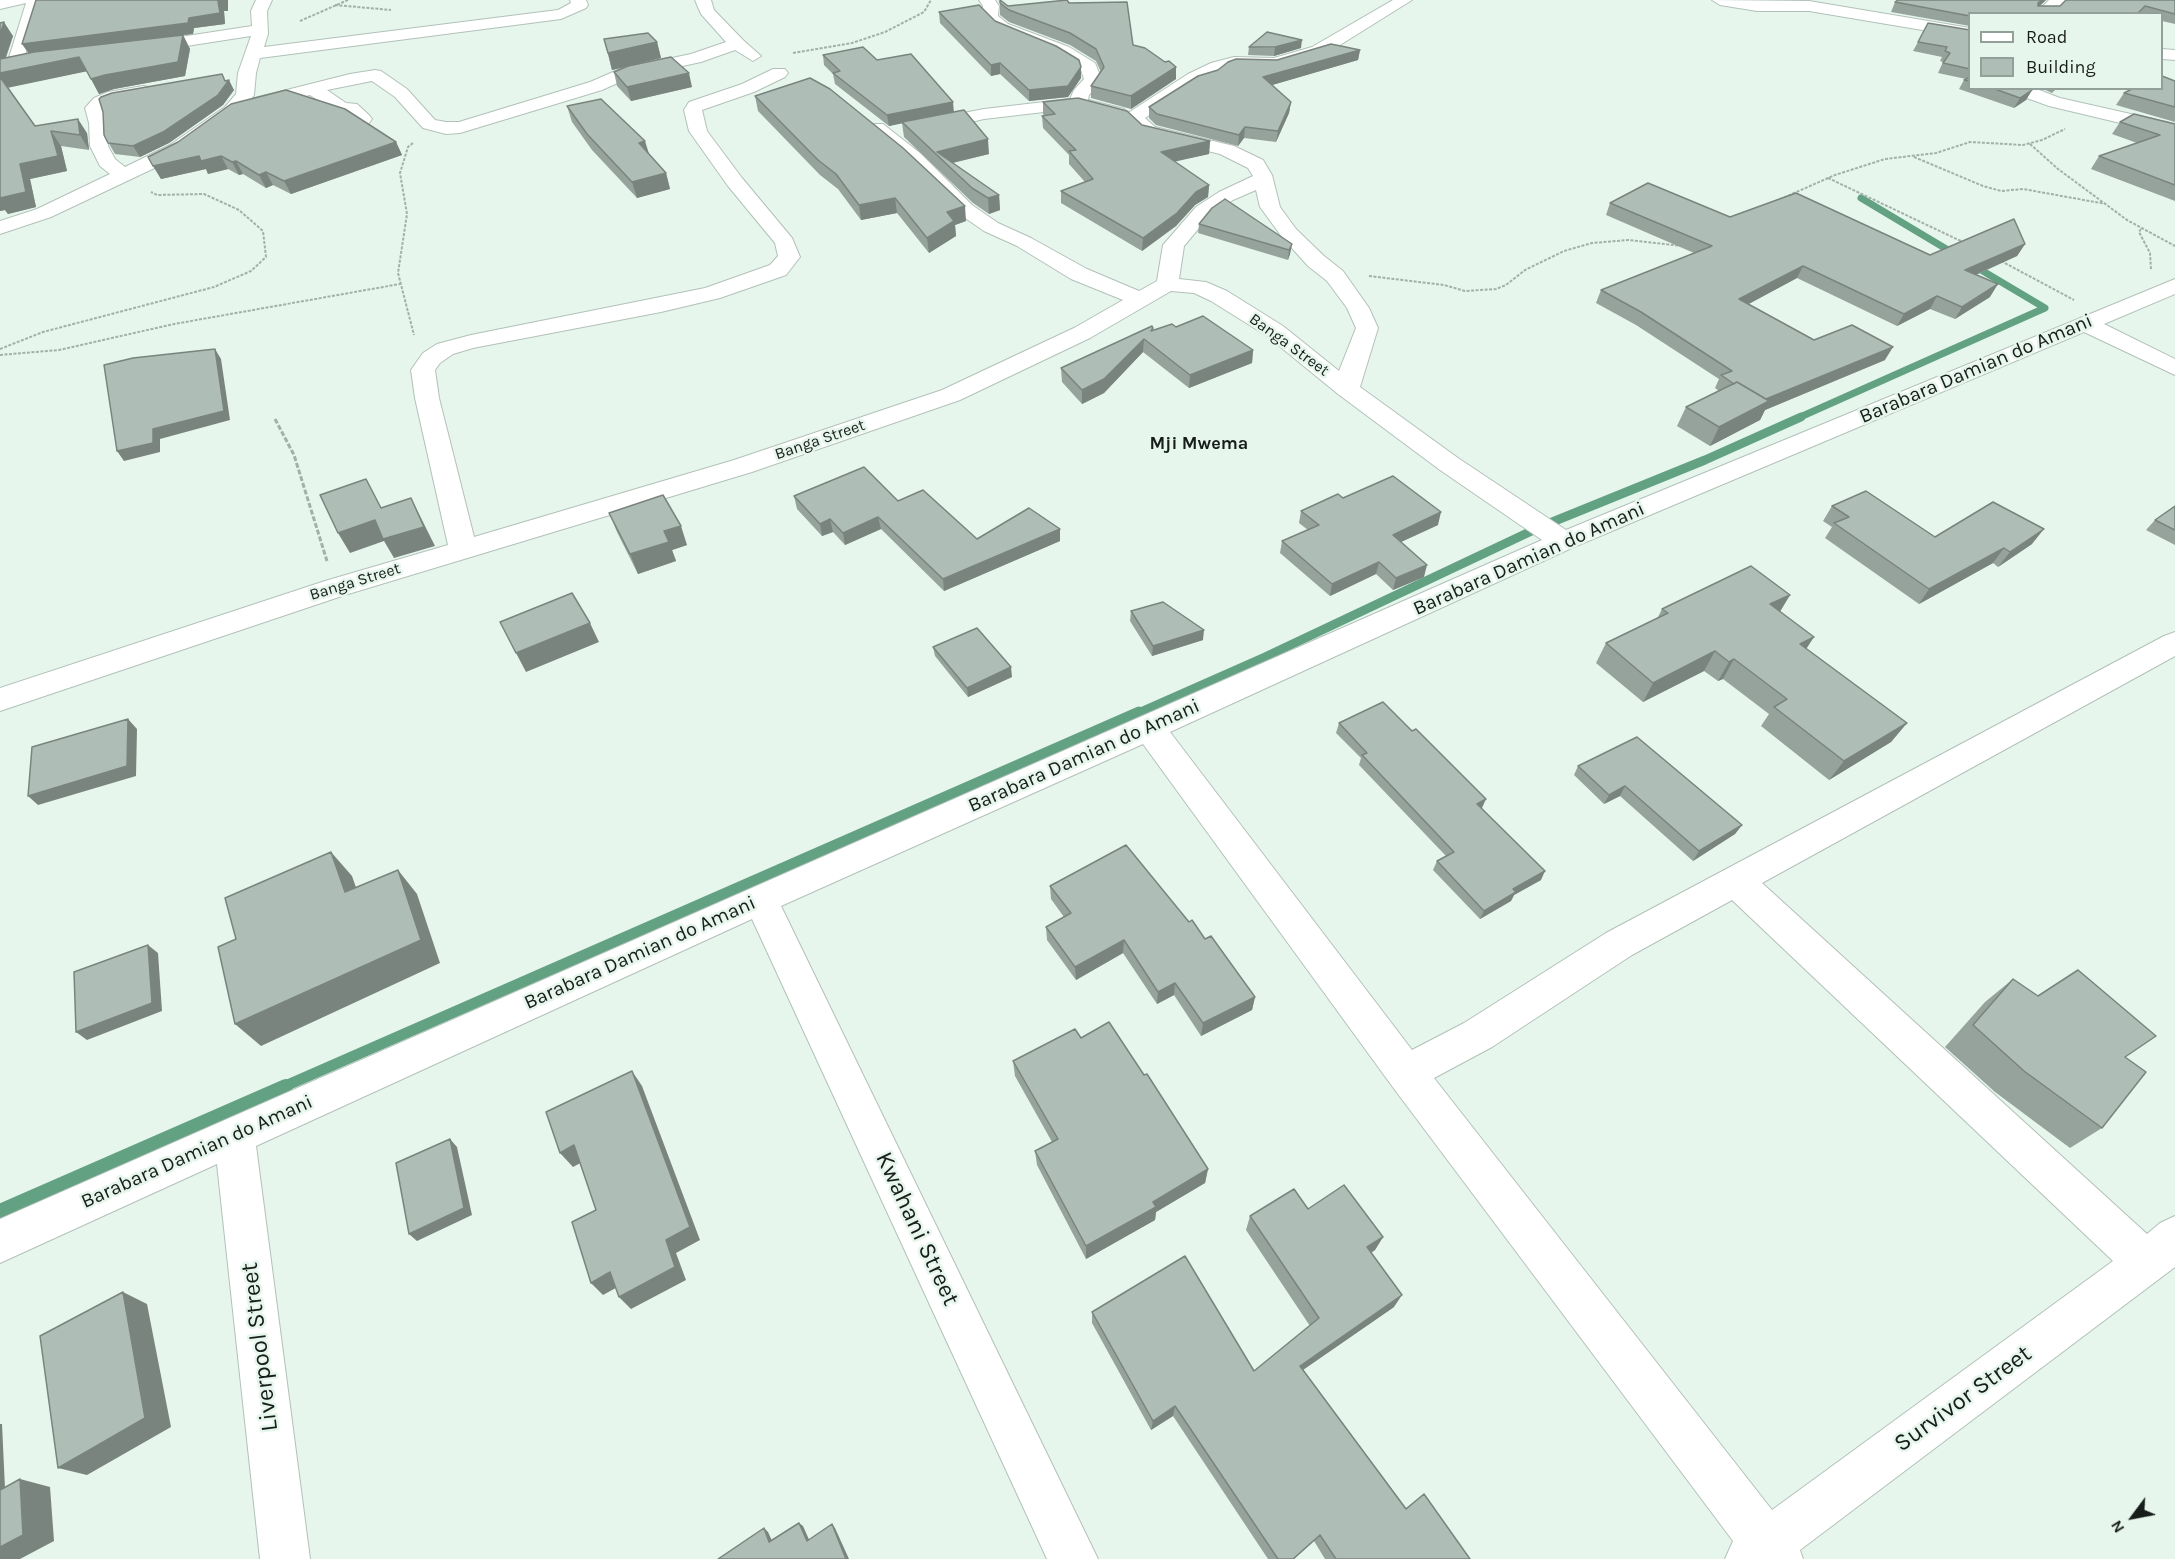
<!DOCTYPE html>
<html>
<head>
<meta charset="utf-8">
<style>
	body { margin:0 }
	#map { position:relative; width:2175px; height:1559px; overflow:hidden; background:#e6f6ed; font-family:Karla,sans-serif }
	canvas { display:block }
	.legend { position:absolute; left:1968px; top:12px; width:195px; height:78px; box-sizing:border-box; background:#e6f6ed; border:2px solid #939f99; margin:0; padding:8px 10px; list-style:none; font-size:18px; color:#171d1a }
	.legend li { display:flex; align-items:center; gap:12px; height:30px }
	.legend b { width:30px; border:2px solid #939f99 }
	.north { position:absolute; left:2103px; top:1487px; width:60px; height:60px; -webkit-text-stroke:4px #e6f6ed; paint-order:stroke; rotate:238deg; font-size:16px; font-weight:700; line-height:24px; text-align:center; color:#171d1a }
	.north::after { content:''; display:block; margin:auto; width:21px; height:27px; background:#171d1a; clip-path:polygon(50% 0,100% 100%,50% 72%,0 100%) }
</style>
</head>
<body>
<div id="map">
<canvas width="2175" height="1559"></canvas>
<ul class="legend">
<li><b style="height:8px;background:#fff"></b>Road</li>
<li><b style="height:16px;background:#aebdb5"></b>Building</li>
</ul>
<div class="north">N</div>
</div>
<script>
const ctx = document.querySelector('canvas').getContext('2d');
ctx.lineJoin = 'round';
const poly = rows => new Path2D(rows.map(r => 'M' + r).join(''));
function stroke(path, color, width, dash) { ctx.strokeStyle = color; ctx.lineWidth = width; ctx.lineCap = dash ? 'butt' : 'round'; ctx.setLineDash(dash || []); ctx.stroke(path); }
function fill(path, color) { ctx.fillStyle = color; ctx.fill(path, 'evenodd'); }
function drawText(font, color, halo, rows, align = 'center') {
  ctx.font = font + ' Karla,sans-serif'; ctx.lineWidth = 5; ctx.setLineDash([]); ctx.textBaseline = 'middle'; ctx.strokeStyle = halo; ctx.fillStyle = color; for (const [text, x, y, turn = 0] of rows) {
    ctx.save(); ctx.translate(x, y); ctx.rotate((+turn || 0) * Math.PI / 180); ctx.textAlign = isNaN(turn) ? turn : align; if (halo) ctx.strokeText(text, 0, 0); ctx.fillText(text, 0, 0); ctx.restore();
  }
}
const streamFar3 = poly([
	[1861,198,1958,256],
	[1798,418,2045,308,1971,264]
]);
const streamFar2 = poly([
	[1136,714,1265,657,1540,527,1705,460,1801,417]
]);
const streamFar1 = poly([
	[283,1087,1139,712]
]);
const stream = poly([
	[0,1211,286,1086]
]);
const pathFar1 = poly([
	[335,5,391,10],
	[300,21,348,0],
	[793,53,852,43,885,32,924,12,931,0],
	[413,143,408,147,400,173,407,214,398,273,414,335],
	[2030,144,2058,169,2127,220,2175,246],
	[1914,157,1983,186,2001,191,2023,189,2106,204],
	[1828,178,1965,243],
	[1776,201,1835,175,1885,159,1936,153,1970,142,2023,145,2042,140,2065,129],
	[2141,229,2139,232,2150,253,2151,270],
	[2001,261,2074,300],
	[1369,276,1444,285,1465,291,1496,289,1506,285,1525,270,1564,251,1592,243,1628,240,1683,246],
	[0,349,43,332,214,287,251,271,266,257,263,231,239,210,204,194,157,195,151,192],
	[0,355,59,350,174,324,400,284]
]);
const path = poly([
	[275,419,294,455,327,561]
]);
const minor = poly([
	[0,0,42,0,21,68,15,69,9,68,7,64,26,3,0,9,0,0],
	[256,0,272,0,267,11,268,34,264,47,558,10,571,3,570,0,586,0,588,5,586,8,561,19,260,58,256,73,254,95,251,99,350,74,375,70,381,71,407,89,435,120,446,122,459,122,590,82,620,69,691,54,726,42,701,14,695,0,711,0,714,10,743,40,761,56,753,61,735,50,701,62,631,77,602,90,460,133,446,134,423,128,395,97,372,81,327,90,346,103,357,104,369,115,372,119,369,123,363,124,357,123,346,113,336,112,310,95,253,109,245,106,237,115,184,153,165,163,51,217,0,234,0,221,37,209,110,174,100,166,90,146,89,123,85,108,94,98,108,92,143,86,149,87,152,91,149,95,118,101,103,109,107,123,108,146,115,159,125,167,170,145,225,107,236,94,238,73,251,36,141,53,133,48,141,43,252,26,251,11,256,0],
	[979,0,995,0,999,6,998,16,1008,24,1069,47,1095,63,1102,80,1089,95,1088,100,1124,109,1127,113,1124,117,1118,118,1078,108,984,119,927,132,921,130,918,126,921,122,927,120,984,109,1070,99,1074,90,1084,79,1081,70,1057,55,996,30,982,17,983,6,979,0],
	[1393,0,1412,0,1324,55,1275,68,1235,67,1223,71,1200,82,1145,118,1155,127,1234,146,1263,160,1272,175,1280,207,1296,229,1324,256,1343,271,1369,308,1378,328,1360,387,1458,458,1566,530,2175,279,2175,294,2104,324,2175,359,2175,375,2084,332,1574,547,1170,732,1412,1050,1464,1023,1606,933,2164,636,2175,632,2175,656,1762,883,2147,1234,2160,1223,2175,1216,2175,1267,1800,1550,1803,1559,1725,1559,1733,1541,1392,1086,1143,744,781,906,1098,1559,1047,1559,752,919,256,1146,310,1559,260,1559,217,1164,0,1263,0,1219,1542,540,1440,470,1338,394,1267,336,1211,301,1194,293,1171,291,1090,338,960,400,752,472,345,595,0,711,0,688,325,581,448,545,415,398,411,370,423,353,437,344,471,335,705,288,770,265,778,256,775,243,728,186,689,131,684,110,689,102,742,84,773,69,785,69,788,73,785,77,754,92,702,110,707,131,742,178,792,238,800,257,786,275,720,298,661,312,473,348,453,354,440,363,435,370,439,398,474,537,734,460,942,390,1074,328,1123,300,1071,279,1017,246,984,231,958,213,906,161,869,132,867,128,869,124,883,124,920,153,972,205,998,223,1031,238,1087,269,1139,291,1157,281,1163,245,1196,207,1219,192,1253,176,1248,168,1220,154,1142,135,1125,117,1128,113,1188,74,1211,63,1234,57,1274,58,1312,47,1393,0],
	[1256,190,1260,207,1282,237,1308,266,1327,281,1347,308,1356,328,1339,371,1283,326,1227,291,1206,282,1179,279,1184,246,1210,215,1233,200,1256,190],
	[1732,900,2113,1261,1772,1510,1434,1078,1492,1047,1632,955,1732,900],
	[1712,0,1809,1,1970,28,1970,38,1809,11,1757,11,1720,5,1712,0],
	[2049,0,2066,0,2053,14,2035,14,2049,0],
	[2162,49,2175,50,2175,60,2162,59,2162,49],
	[2008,88,2034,88,2060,98,2175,124,2175,136,2049,106,2010,92,2008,88]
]);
const wall = poly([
	[36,0,228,11,224,11,225,24,194,28,193,34,183,35,190,49,185,76,114,89,99,94,87,71,8,87,35,126,87,133,89,150,61,146,67,171,30,179,36,207,8,214,5,210,0,211,0,23,13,36,6,58,28,53],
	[1898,0,2046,0,2040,6,2060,6,2175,0,2175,24,2162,21,2162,14,1970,14,1970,26,1891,12,1895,2],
	[1000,3,1008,6,1069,3,1133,45,1176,79,1131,109,1091,98,1091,86,1101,72,1096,61,1070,45,1009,22,1000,15],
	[939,12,995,21,1081,67,1081,78,1068,97,1029,101,1000,74,991,76,940,23],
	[1970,30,1970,88,2027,88,2032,90,2026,100,2014,108,1959,89,1964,80,1966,79,1938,73,1943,62,1940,61,1942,57,1913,51,1918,42],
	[604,39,657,42,661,58,640,63,692,87,631,101,617,86,614,72,626,67,612,70],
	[1249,47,1301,48,1274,56,1248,55],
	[1360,50,1358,60,1272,85,1291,102,1289,113,1276,142,1244,138,1238,146,1156,125,1149,118,1149,107,1277,60],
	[823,55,877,60,954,112,989,154,953,163,999,195,1000,210,989,214,973,203,904,137,902,123,889,126,835,84,833,74,824,65],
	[225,81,234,90,223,105,169,143,140,157,115,154,104,135],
	[2175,81,2175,122,2116,105,2124,93],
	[2041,88,2057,88,2052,93],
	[755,96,966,221,955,225,956,236,929,253,897,213,861,220,838,189,820,175,758,111],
	[1043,102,1210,141,1209,154,1174,161,1209,185,1208,197,1195,205,1176,226,1142,251,1061,203,1061,191,1085,182,1069,164,1069,155,1043,128,1042,116,1045,116,1043,114],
	[567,106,649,154,666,173,670,189,637,198,592,150,572,122],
	[2120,122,2175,124,2175,201,2091,169,2099,156,2137,143,2112,134],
	[396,142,402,155,291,194,273,185,266,188,243,174,239,175,228,169,208,174,206,169,161,179,148,157],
	[1610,203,1730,217,1930,255,2025,244,2017,256,1976,275,1990,297,1955,319,1930,309,1897,326,1797,278,1748,304,1814,340,1885,360,1765,410,1760,420,1710,446,1677,426,1686,407,1719,391,1715,388,1719,379,1636,325,1596,303,1601,290,1694,253,1606,215],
	[1199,224,1292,244,1290,254,1288,260,1198,233],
	[1176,327,1253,350,1252,363,1189,388,1143,352,1104,393,1082,404,1062,382,1061,368,1153,330],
	[794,496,898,501,977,539,1060,529,1060,541,944,591,881,529,845,545,833,532,822,536,797,509],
	[1343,498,1438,525,1401,542,1424,577,1393,590,1376,574,1330,596,1280,553,1282,541,1308,530,1299,523,1301,511],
	[1832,506,1935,537,2032,544,1998,567,1993,563,1919,604,1825,538,1832,527,1823,521],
	[2175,506,2175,545,2146,530,2155,520],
	[609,513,687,545,672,550,676,561,638,574,617,532],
	[1790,595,1780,611,1806,649,1907,723,1891,742,1829,780,1761,726,1769,714,1723,679,1718,681,1704,671,1643,702,1596,663,1606,643,1657,619,1662,609],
	[1131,611,1203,640,1152,656,1130,621],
	[933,647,1012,677,968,697,935,656],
	[1339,723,1482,808,1541,880,1514,895,1511,901,1480,919,1433,870,1437,861,1446,856,1359,765,1361,758,1336,733],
	[1578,766,1742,825,1735,834,1693,861,1620,796,1604,804,1574,775],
	[1050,886,1189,922,1205,939,1255,997,1252,1010,1201,1036,1174,995,1157,1004,1123,953,1076,980,1047,940,1046,927,1064,917,1051,899],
	[2013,979,2125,1057,2102,1128,2070,1148,1995,1092,1945,1047,1985,1002],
	[1081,1038,1144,1075,1208,1169,1205,1183,1156,1212,1155,1220,1086,1259,1037,1165,1035,1151,1052,1142,1015,1076,1013,1061],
	[1308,1209,1383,1237,1375,1250,1371,1253,1394,1307,1303,1370,1406,1508,1424,1494,1470,1559,1325,1559,1314,1541,1294,1559,1268,1559,1173,1416,1151,1430,1092,1323,1092,1312,1254,1371,1310,1326,1246,1230,1250,1216]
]);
const shadedWall = poly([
	[223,0,228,0,228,11,224,11,225,24,194,28,193,34,183,35,190,49,185,76,114,89,99,94,91,79,183,35,29,54,22,44,189,18,218,1],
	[2042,0,2046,0,2033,12,2038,3],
	[4,22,13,36,5,59,0,61,0,35],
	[1302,40,1301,48,1274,56,1275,47],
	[657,42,661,58,612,70,608,53],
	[1360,50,1358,60,1262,88,1263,77],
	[79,57,88,71,7,88,0,77,0,73],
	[1000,63,1000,74,991,76,991,65],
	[1081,67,1081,78,1068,97,1029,101,1029,90],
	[1176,67,1176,79,1131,109,1131,96],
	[689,73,692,87,631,101,627,87],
	[229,80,234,90,223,105,169,143,140,157,133,146],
	[2032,90,2026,100,2014,108,2020,98],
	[953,102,954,113,889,126,887,115],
	[1291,102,1289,113,1276,142,1278,131],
	[78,119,87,133,89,150,80,135],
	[1245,127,1244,138,1238,146,1239,135],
	[51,131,61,146,67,171,30,179,36,207,8,214,5,210,0,211,0,198,20,164],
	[988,139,989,154,947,164,937,152],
	[645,141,650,157,639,143],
	[1210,141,1209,154,1160,165,1161,152],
	[396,142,402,155,291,194,284,181],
	[199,156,221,156,228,169,208,174,206,169,161,179,153,166],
	[236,161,243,174,239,175,232,162],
	[266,172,273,185,266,188,259,175],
	[666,173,670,189,637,198,632,182],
	[1209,185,1208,197,1195,205,1176,226,1142,251,1143,238,1196,192],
	[999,195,1000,210,989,214,988,198],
	[895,198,897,213,861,220,859,205],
	[965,206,966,221,955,225,956,236,929,253,927,238,947,212],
	[1292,244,1290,254,1288,260,1289,250],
	[2025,244,2017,256,1957,283,1965,270],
	[1803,266,1797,278,1734,312,1739,299],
	[1998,284,1990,297,1955,319,1962,307],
	[1937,296,1930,309,1897,326,1904,314],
	[1144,339,1143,352,1104,393,1082,404,1082,390],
	[1893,347,1885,360,1765,410,1760,420,1710,446,1719,427,1761,401],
	[215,349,221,359,230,420,160,439,160,452,124,461,117,451,153,429],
	[1253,350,1252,363,1189,388,1190,375],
	[411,498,435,546,394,558,384,541,350,553,338,533],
	[1441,512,1438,525,1390,547,1393,535],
	[878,517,881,529,845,545,843,533],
	[830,519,833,532,822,536,820,524],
	[681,526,687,545,672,550,676,561,638,574,630,554,664,531],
	[1060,529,1060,541,944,591,943,579],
	[2044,529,2032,544,1998,567,2010,552],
	[2004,548,1993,563,1919,604,1929,589],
	[1379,562,1376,574,1330,596,1332,584],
	[1427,565,1424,577,1393,590,1396,578],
	[1790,595,1778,615,1770,604],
	[590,623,599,642,526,672,516,653],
	[1204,630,1203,640,1152,656,1153,646],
	[1814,637,1801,657,1800,644],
	[1715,651,1704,671,1643,702,1653,683],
	[1734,659,1723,679,1718,681,1729,662],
	[1011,667,1012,677,968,697,967,688],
	[128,719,137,729,136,776,38,805,28,796],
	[1907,723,1891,742,1829,780,1844,761],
	[1625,786,1620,796,1604,804,1609,795],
	[1486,799,1482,808,1473,813,1477,804],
	[1742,825,1735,834,1693,861,1699,851],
	[331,852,352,876,366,916,345,892],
	[398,870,417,894,440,963,261,1046,235,1024],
	[1545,871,1541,880,1514,895,1511,901,1480,919,1484,911,1513,889],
	[1124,940,1123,953,1076,980,1075,967],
	[148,945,158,953,162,1011,87,1040,76,1032],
	[1175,983,1174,995,1157,1004,1158,992],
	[1255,997,1252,1010,1201,1036,1203,1023],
	[632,1071,642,1086,700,1240,676,1253,686,1280,631,1309,619,1297,666,1240],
	[450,1139,457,1147,472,1215,417,1241,409,1234],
	[574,1145,586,1160,573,1167,560,1153],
	[1208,1169,1205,1183,1156,1212,1155,1220,1086,1259,1086,1246,1153,1202],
	[1383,1237,1375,1250,1360,1260,1367,1247],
	[610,1272,623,1284,603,1295,591,1283],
	[123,1292,147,1304,171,1427,87,1475,58,1468],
	[1402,1295,1394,1307,1294,1376,1300,1366],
	[1175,1406,1173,1416,1151,1430,1153,1421],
	[0,1424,2,1424,6,1510,0,1509],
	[20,1479,50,1487,54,1541,20,1559,0,1559,0,1547],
	[799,1523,803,1526,811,1544,807,1541],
	[832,1524,835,1528,849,1559,846,1559],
	[764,1528,768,1532,774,1545,769,1542]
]);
const building = poly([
	[36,0,223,0,218,1,220,13,189,18,188,23,22,44,36,0],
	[1000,0,1008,6,1067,0,1069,3,1127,2,1133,45,1145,48,1165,62,1169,61,1176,67,1131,96,1091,86,1104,67,1096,49,1070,33,1009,10,1000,3,1000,0],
	[1898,0,2042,0,2038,3,2038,6,2060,6,2066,0,2175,0,2175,14,2145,6,2137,14,1970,14,1970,16,1895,2,1898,0],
	[979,5,995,21,1056,46,1079,60,1081,67,1068,86,1029,90,1000,63,991,65,939,12,979,5],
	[4,22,0,35,0,23,4,22],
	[1928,23,1970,30,1970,69,1943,63,1950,53,1945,51,1947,47,1918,42,1928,23],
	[1267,32,1302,40,1275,47,1249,47,1267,32],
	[648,33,657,42,608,53,604,39,648,33],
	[183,35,178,62,105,75,91,79,79,57,0,73,0,59,34,52,183,35],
	[1331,44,1360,50,1263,77,1291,102,1278,131,1245,127,1239,135,1157,114,1149,107,1198,76,1218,70,1228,62,1236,59,1277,60,1331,44],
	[863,47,877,60,911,54,953,102,887,115,833,73,840,71,823,55,863,47],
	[671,57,689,73,627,87,614,72,628,66,671,57],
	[222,74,225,81,229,80,218,95,163,132,133,146,108,143,104,135,103,112,99,99,101,97,112,93,222,74],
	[2162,76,2175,81,2175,107,2124,93,2134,88,2162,88,2162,76],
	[0,77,35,126,78,119,80,135,51,131,58,156,20,164,26,192,0,198,0,77],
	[1970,77,1970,81,1964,80,1970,77],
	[810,78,830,89,903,148,965,206,947,212,954,221,927,238,895,198,859,205,836,174,818,160,755,96,810,78],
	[1992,88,2027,88,2032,90,2020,98,1992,88],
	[286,90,345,109,396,142,284,181,266,172,259,175,236,161,232,162,221,156,201,161,199,156,153,166,148,157,178,142,231,104,286,90],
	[1078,98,1127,111,1142,125,1210,141,1161,152,1209,185,1196,192,1177,213,1143,238,1061,191,1093,179,1069,151,1076,150,1042,116,1055,114,1043,102,1078,98],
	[601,99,645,141,639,143,666,173,632,182,587,134,567,106,601,99],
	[964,110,988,139,937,152,999,195,988,198,972,188,902,122,964,110],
	[2134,114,2175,124,2175,185,2099,156,2160,135,2120,122,2134,114],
	[1648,183,1730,217,1796,193,1930,255,2014,219,2025,244,1965,270,1998,284,1962,307,1937,296,1904,314,1803,266,1739,299,1814,340,1852,325,1893,347,1766,399,1737,382,1734,384,1721,375,1732,371,1641,312,1601,290,1712,246,1610,203,1648,183],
	[1225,199,1292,244,1289,250,1199,224,1212,208,1225,199],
	[1203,316,1253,350,1190,375,1144,339,1104,379,1082,390,1061,368,1152,326,1153,328,1151,331,1172,324,1176,327,1203,316],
	[215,349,224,411,153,429,153,443,117,451,104,365,133,358,215,349],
	[1737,382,1769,401,1719,427,1686,407,1737,382],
	[864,467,898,501,923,490,977,539,1029,508,1060,529,943,579,878,517,843,533,830,519,820,524,794,496,864,467],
	[1393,476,1441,512,1393,535,1427,565,1396,578,1379,562,1332,584,1282,541,1319,525,1301,511,1338,494,1343,498,1393,476],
	[366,479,381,508,411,498,424,527,383,539,375,520,338,533,320,495,366,479],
	[1866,491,1935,537,1993,502,2044,529,2010,552,2004,548,1929,589,1834,523,1849,517,1832,506,1866,491],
	[663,495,681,526,664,531,669,542,630,554,609,513,663,495],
	[2175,506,2175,530,2155,520,2175,506],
	[1751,566,1790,595,1770,604,1814,637,1800,644,1907,723,1844,761,1774,707,1787,699,1734,659,1729,662,1715,651,1653,683,1606,643,1668,613,1662,609,1751,566],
	[572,593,590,623,516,653,500,622,572,593],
	[1163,602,1204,630,1153,646,1131,611,1163,602],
	[977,628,1011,667,967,688,933,647,977,628],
	[1383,702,1412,731,1416,729,1486,799,1477,804,1545,871,1513,889,1516,892,1484,911,1437,861,1454,852,1362,755,1367,753,1339,723,1383,702],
	[128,719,127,766,28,796,32,747,128,719],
	[1637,737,1742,825,1699,851,1625,786,1609,795,1578,766,1637,737],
	[1126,845,1189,922,1192,920,1205,939,1211,936,1255,997,1203,1023,1175,983,1158,992,1124,940,1075,967,1046,927,1071,913,1050,886,1126,845],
	[331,852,345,892,398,870,421,940,235,1024,218,947,236,939,225,898,331,852],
	[148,945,152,1003,76,1032,74,972,148,945],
	[2078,970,2156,1036,2125,1057,2146,1072,2102,1128,2024,1071,1973,1025,2013,979,2038,996,2078,970],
	[1109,1022,1144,1075,1147,1074,1208,1169,1153,1202,1156,1207,1086,1246,1035,1151,1058,1139,1013,1061,1075,1029,1081,1038,1109,1022],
	[632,1071,690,1227,666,1240,675,1267,619,1297,610,1272,591,1283,572,1222,596,1210,574,1145,560,1153,546,1112,632,1071],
	[450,1139,464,1208,409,1234,396,1163,450,1139],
	[1344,1185,1383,1237,1367,1247,1402,1295,1300,1366,1406,1509,1424,1494,1470,1559,1336,1559,1320,1535,1293,1559,1278,1559,1175,1406,1153,1421,1092,1312,1185,1256,1254,1371,1319,1318,1250,1216,1294,1189,1308,1209,1344,1185],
	[123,1292,145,1418,58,1468,40,1336,123,1292],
	[20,1479,23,1535,0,1547,0,1490,20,1479],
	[799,1523,807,1541,832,1524,846,1559,718,1559,764,1528,769,1542,799,1523]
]);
const farStreetnames = [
	["Banga Street",1289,345,36],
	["Banga Street",820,440,-19],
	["Banga Street",355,582,-17]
];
const farQuarternames = [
	["Mji Mwema",1199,444]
];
const streetNames = [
	["Barabara Damian do Amani",1976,369,-23],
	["Barabara Damian do Amani",1529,559,-24],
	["Barabara Damian do Amani",1084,756,-24],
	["Barabara Damian do Amani",640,953,-24],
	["Barabara Damian do Amani",197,1152,-24]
];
const nearStreetnames = [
	["Kwahani Street",917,1229,65],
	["Liverpool Street",260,1347,-97],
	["Survivor Street",1963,1399,-36]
];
stroke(streamFar3, '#62a182', 7);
stroke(streamFar2, '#62a182', 9);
stroke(streamFar1, '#62a182', 11);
stroke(stream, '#62a182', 14);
stroke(minor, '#b2c1b9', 2);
stroke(pathFar1, '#a3b0a9', 2, [3, 1.5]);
stroke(path, '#a3b0a9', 3, [5, 2]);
fill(minor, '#fff');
fill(wall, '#96a39c');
fill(shadedWall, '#7a847f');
fill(building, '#aebdb5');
stroke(building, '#7a847f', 1.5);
drawText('16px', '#171d1a', '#e6f6ed', farStreetnames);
drawText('bold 18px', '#171d1a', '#e6f6ed', farQuarternames);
drawText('20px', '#171d1a', '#e6f6ed', streetNames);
drawText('24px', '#171d1a', '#e6f6ed', nearStreetnames);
</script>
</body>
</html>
